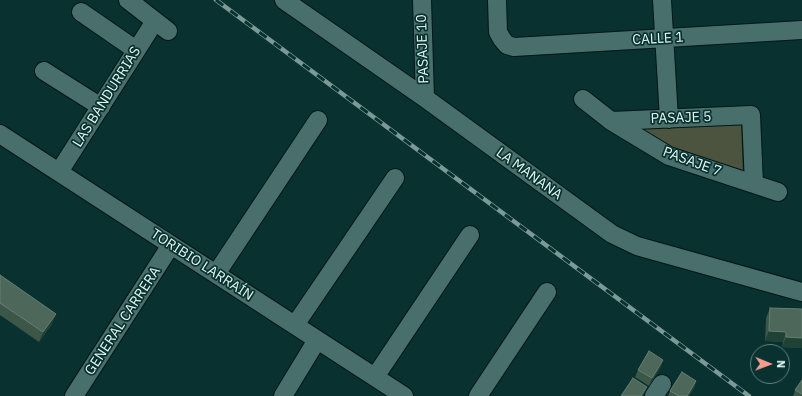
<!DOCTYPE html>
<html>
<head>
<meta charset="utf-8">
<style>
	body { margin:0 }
	#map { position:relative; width:802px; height:396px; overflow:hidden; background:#08312f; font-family:"IBM Plex Sans",sans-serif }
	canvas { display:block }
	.north { position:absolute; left:750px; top:344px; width:40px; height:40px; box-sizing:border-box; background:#08312f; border:1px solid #5f807e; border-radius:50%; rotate:91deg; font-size:11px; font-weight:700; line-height:16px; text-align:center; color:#e2f7f4 }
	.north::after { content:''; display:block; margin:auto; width:14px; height:18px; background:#f59d8f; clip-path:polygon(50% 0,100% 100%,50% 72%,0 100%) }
</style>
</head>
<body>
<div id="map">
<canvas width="802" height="396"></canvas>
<div class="north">N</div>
</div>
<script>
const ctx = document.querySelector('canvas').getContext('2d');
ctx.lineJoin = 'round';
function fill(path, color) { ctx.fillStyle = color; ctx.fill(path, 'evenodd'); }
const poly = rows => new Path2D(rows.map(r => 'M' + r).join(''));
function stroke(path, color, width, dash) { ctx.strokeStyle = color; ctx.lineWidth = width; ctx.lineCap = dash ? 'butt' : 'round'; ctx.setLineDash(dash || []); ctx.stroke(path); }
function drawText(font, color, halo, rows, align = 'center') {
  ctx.font = font + ' "IBM Plex Sans",sans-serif'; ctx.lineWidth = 3.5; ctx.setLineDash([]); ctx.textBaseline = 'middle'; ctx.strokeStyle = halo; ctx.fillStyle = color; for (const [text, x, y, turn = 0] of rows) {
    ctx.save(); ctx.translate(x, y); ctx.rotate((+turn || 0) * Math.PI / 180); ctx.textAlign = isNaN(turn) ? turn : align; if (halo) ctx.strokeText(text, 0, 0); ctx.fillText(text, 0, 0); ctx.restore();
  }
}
const green = poly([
	[741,119,743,176,672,153,625,124]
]);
const minor = poly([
	[128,0,168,31],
	[284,0,425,98,612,234,637,246,802,292],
	[422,0,425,98],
	[497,0,498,32,502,39,507,45,514,47,802,30],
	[662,0,669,119],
	[81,12,136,50],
	[44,71,101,107],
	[583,99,611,121,669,156,778,192],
	[611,121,751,115,754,184],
	[0,134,404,396],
	[59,172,155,21],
	[216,274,318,120],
	[295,325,395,178],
	[375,377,470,235],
	[74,396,171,245],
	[283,396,317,340],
	[478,396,547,292],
	[654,396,662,384]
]);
const rail = poly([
	[216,0,749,396]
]);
const wall = poly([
	[0,275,52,324,39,342,0,315],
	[770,308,802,309,802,348,782,347,783,342,765,341,766,318],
	[661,367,649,386,635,377,638,370],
	[802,380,802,396,793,396,795,390],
	[696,381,694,388,689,396,668,396,670,391]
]);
const shadedWall = poly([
	[56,314,52,324,39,342,43,332],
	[769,331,786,332,783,342,765,341],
	[786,337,802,338,802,348,782,347],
	[663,360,661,367,649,386,652,378],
	[696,381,694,388,689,396,687,396],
	[647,387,644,394,643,396,641,396]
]);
const building = poly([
	[0,275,56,314,43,332,0,303,0,275],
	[770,308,802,309,802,338,786,337,786,332,769,331,770,308],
	[649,351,663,360,652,378,638,370,649,351],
	[682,372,696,381,687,396,679,396,670,391,682,372],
	[633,378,647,387,641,396,621,396,633,378],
	[802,380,802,394,795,390,802,380]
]);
const streetNames = [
	["CALLE 1",658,39,-3],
	["PASAJE 10",423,49,-92],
	["LAS BANDURRIAS",107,97,-58],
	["PASAJE 5",681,118,-2],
	["PASAJE 7",692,162,20],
	["LA MANANA",529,174,36],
	["TORIBIO LARRAÍN",202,265,33],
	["GENERAL CARRERA",123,321,-57]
];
fill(green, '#4c543f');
stroke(minor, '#001716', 20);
stroke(minor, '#496f6c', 18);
stroke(rail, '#7b9a97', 4.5);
stroke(rail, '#08312f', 3, [9]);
fill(wall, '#3c5747');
fill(shadedWall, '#1f4136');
fill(building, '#4d685a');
stroke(building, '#657f72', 1);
drawText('14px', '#e2f7f4', '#08312f', streetNames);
</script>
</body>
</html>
